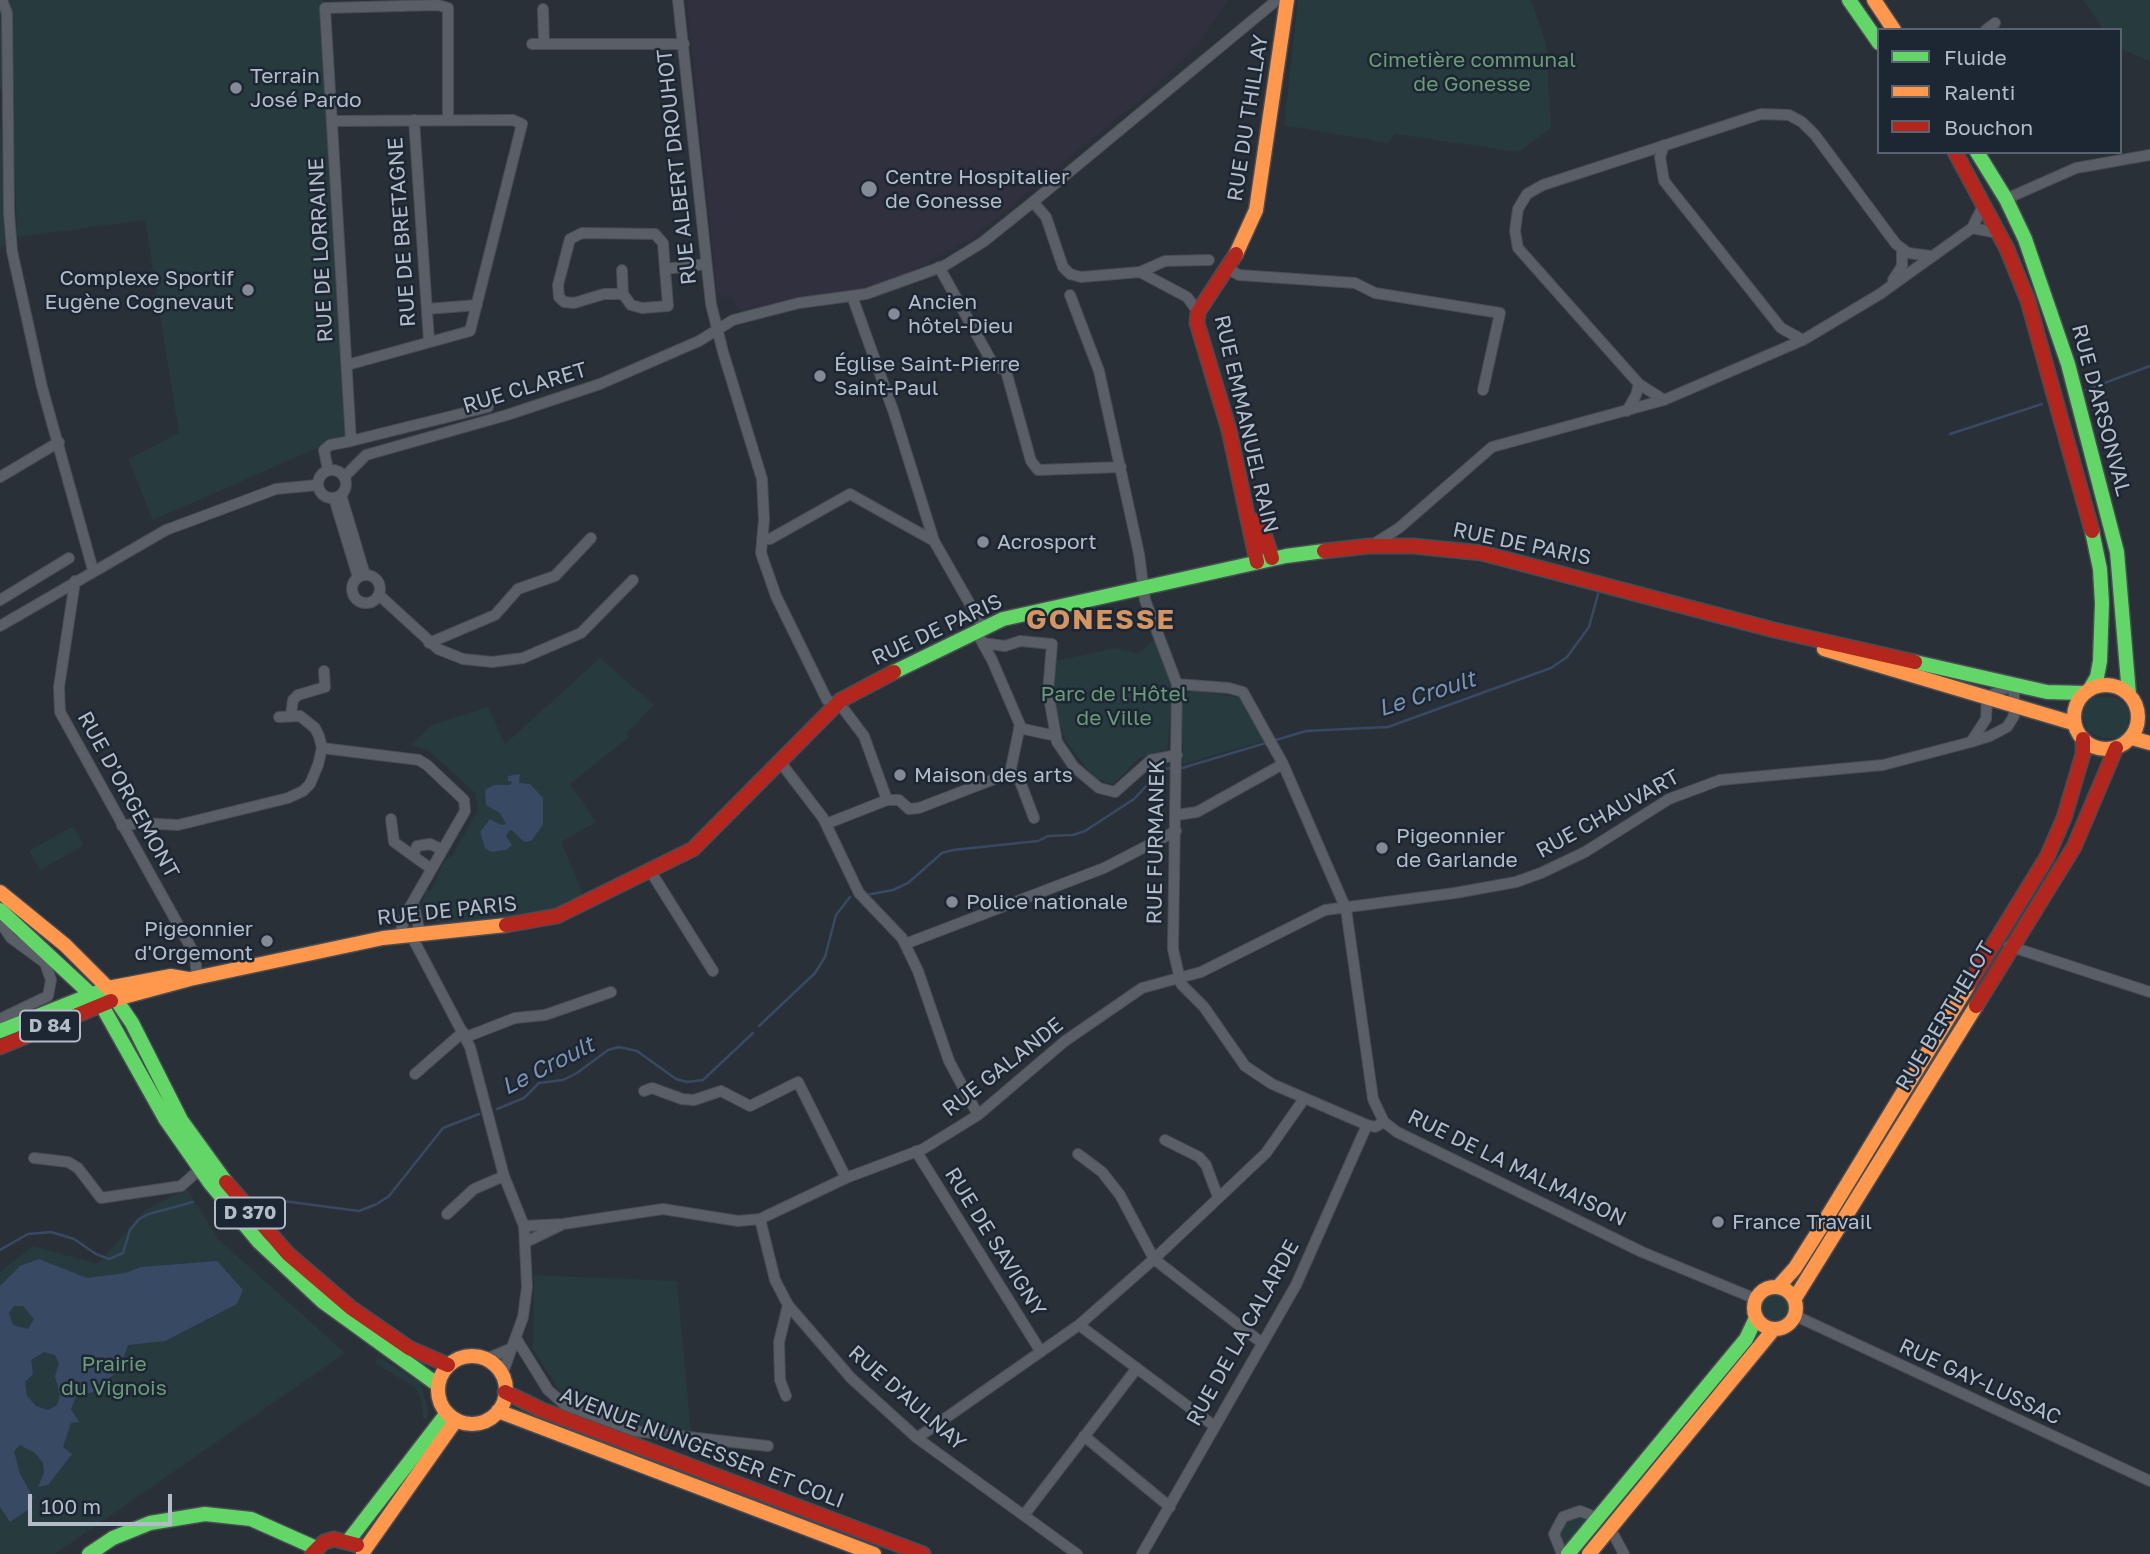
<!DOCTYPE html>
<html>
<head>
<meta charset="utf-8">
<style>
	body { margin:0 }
	#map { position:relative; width:2150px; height:1554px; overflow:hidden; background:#2a3038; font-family:"Golos Text",sans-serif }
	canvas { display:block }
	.legend { position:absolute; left:1877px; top:28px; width:245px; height:126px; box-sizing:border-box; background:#1d2633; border:2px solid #59626f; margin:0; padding:9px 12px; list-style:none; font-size:21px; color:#b4bcc9 }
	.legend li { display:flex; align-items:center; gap:14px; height:35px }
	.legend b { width:35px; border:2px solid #59626f }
	.scale { position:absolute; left:28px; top:1494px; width:144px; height:32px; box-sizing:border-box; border:4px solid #b4bcc9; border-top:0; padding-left:9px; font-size:21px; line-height:24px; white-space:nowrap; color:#b4bcc9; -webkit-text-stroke:5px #1d2633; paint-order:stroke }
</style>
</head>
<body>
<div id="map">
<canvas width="2150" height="1554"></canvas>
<ul class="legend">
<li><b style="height:9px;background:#63d668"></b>Fluide</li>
<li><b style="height:9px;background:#ff974d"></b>Ralenti</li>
<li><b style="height:9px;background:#b3261e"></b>Bouchon</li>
</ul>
<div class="scale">100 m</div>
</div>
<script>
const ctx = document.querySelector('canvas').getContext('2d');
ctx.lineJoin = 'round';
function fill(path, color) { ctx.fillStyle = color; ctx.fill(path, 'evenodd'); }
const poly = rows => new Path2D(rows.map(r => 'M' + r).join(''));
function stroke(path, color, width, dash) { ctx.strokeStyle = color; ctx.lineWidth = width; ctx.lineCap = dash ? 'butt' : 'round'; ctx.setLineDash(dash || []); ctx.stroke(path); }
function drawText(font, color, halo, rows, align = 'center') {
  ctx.font = font + ' "Golos Text",sans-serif'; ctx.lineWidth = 5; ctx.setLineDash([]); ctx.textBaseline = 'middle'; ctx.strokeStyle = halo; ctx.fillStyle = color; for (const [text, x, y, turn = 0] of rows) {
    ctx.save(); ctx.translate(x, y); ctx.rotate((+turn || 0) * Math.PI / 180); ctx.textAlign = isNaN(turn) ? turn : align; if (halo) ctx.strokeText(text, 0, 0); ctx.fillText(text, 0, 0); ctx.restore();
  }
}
const medical = poly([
	[687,0,1228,0,1198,44,1150,91,971,239,896,279,864,288,742,310,735,307,734,297,721,297,717,292]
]);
const green = poly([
	[0,0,323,0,347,435,153,520,128,459,179,433,145,220,17,237,13,90,0,89],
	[1298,0,1531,0,1546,43,1551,128,1519,152,1395,134,1388,143,1284,125],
	[2083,0,2150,0,2150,61,2120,49,2120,30,2104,30],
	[0,106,5,245,0,248],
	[1156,638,1173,692,1167,750,1139,758,1113,784,1094,778,1064,738,1055,703,1052,662,1115,648,1138,654],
	[600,658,654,705,627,733,629,737,570,784,596,822,561,842,584,896,550,914,496,921,440,924,424,915,422,904,426,889,431,891,445,860,453,855,478,810,475,793,460,779,428,750,411,745,432,725,488,707,505,744],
	[1193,690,1241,698,1264,741,1183,764,1182,696],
	[2094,697,2116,698,2127,705,2129,717,2127,728,2118,738,2103,738,2088,731,2082,714,2084,706],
	[73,826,84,845,40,870,29,851],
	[187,1189,218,1239,345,1353,55,1554,0,1554,0,1272,33,1246,98,1264,145,1210],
	[534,1275,677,1281,691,1432,626,1423,561,1393,533,1349],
	'1762 1307a13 13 0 1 1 26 0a13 13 0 1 1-26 0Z',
	[377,1356,420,1383,428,1409,427,1418,423,1419,420,1397,415,1387,376,1364],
	[1575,1516,1583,1518,1586,1523,1564,1546,1559,1534,1564,1522]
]);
const water = poly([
	[520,774,519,783,530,784,543,798,543,825,531,841,524,842,512,830,509,831,506,836,512,845,506,850,491,852,485,848,480,832,490,819,501,825,506,824,500,813,486,805,485,790,494,785,510,785,512,782,508,781,508,776],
	[39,1259,87,1278,125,1273,141,1267,217,1261,243,1290,237,1304,165,1341,128,1345,119,1370,93,1392,76,1397,71,1409,79,1422,71,1423,63,1447,72,1454,48,1485,38,1487,44,1473,43,1463,35,1453,20,1445,14,1451,20,1474,33,1497,29,1509,10,1522,0,1507,0,1286,20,1266],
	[14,1306,23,1306,34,1319,28,1329,13,1325,9,1313],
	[44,1352,55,1355,59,1364,55,1376,60,1395,57,1405,48,1410,36,1406,27,1396,25,1382,33,1374,31,1360]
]);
const stream = poly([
	[2086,390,2150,366],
	[1950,434,2042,404],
	[1182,768,1306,731,1388,727,1551,668,1567,657,1589,627,1598,594],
	[866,895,893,890,908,883,942,853,953,850,1038,841,1048,836,1073,835,1085,831,1134,799,1161,770,1170,768],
	[759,1026,815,973,825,957,836,915,850,897],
	[497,1109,524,1098,539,1083,563,1080,577,1073,608,1050,619,1047,637,1051,676,1079,687,1082,703,1080,753,1033],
	[283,1201,359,1211,377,1204,389,1196,443,1128,479,1114],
	[0,1250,28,1234,51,1232,74,1239,96,1254,109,1259,123,1253,130,1230,139,1219,149,1214,193,1202]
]);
const street = poly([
	[2,0,7,13,9,213,12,251,42,387,93,570],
	[678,0,711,304,723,352,762,479,764,520,761,553,776,596,827,700,842,707,864,736,887,800],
	[543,9,544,44],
	[1986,30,1995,23],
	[532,44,684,44],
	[414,120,429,341],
	[332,121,513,120,522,124,470,331,347,365],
	[1664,145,1660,157,1664,181,1781,328,1803,340],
	[2006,199,2076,168,2150,155],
	[1033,202,1046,217,1063,267,1070,274,1081,277,1140,272,1187,297,1198,312],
	[1972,228,1998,233],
	[939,267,993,364,1006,371,1031,461,1038,470,1121,467],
	[665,269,663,243,655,234,582,233,570,239,558,285,559,297,564,302,574,303,604,294,623,294,631,305,642,308,668,306,665,269,706,264],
	[1228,269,1239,275,1355,283,1375,293,1500,313,1483,390],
	[622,270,623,294],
	[1140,272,1165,261,1209,260],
	[1893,280,1902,266,1902,250],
	[1070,295,1099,371,1139,554,1145,600,1177,684,1173,949,1181,984,1204,1007,1245,1066,1272,1084,1367,1125,1375,1127,1384,1122],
	[852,296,894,413,934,541,983,627],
	[427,309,477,305],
	[1639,384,1664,400],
	[1627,411,1636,395,1639,384,1518,248,1515,231,1518,209,1527,194,1543,185,1761,114,1789,115,1802,122,1815,135,1896,244,1908,253,1931,256],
	[351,441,488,407],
	'318 484a14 14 0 1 1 28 0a14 14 0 1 1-28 0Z',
	[328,470,324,450,330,445,351,441,325,8,438,5,448,8,448,120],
	[345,476,366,455,507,415,600,384,699,341,733,320,799,303,866,294,944,266,983,242,1033,202,1277,0],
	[0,477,59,442],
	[341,495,365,575],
	[334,498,358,577],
	[762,539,770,539,850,494,934,541],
	[1372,545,1399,528,1492,447,1664,400,1803,340,1880,294,1972,228,1984,204],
	'352 589a14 14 0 1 1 28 0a14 14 0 1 1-28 0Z',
	[75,581,59,687,60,712,195,955,197,978],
	[379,595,438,649,463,659,492,662,523,658,581,633,633,580],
	[0,600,69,558],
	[0,626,166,530,276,489,318,485],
	[976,631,992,660,1020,725,1010,773],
	[429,643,495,615,518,589,555,576,591,538],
	[983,643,1005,646,1020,641,1052,644,1048,692,1057,742,1074,767,1099,788,1115,792,1151,760,1177,755],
	[1177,684,1229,688,1243,692,1283,764,1346,909,1373,1099,1384,1122,1397,1132,1642,1252,1756,1299],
	[291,714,293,700,298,695,325,687,324,671],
	[1019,728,1056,736],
	[322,748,419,760,427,765,464,800,465,811,407,912,399,936],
	[781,763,823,818,859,893,902,938,918,971,949,1061,978,1115],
	[1010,773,1018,776,1034,818],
	[1176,815,1197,812,1283,764],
	[391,819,394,842,430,868],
	[826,824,887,800,899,800,909,809,919,808,1010,773],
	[122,826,139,823,178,825,288,798,303,791,310,784,318,765,322,748,319,736,315,728,300,716,279,717],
	[413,855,417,846,430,844,441,849],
	[651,872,713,971],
	[413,902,420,934],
	[0,922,11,938,45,963,51,980,48,996,0,1019],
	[411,935,470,1047,504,1176,524,1226,527,1287,523,1317,502,1375],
	[905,944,1104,868,1176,831],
	[2009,946,2150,992],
	[466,1037,515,1018,545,1015,611,992],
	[415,1074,463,1032],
	[644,1091,652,1088,682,1099,694,1100,721,1091,750,1106,798,1082,846,1178],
	[1165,1140,1199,1157,1206,1165,1218,1197],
	[916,1151,1041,1352],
	[1078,1154,1102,1172,1120,1195,1154,1259,1262,1343],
	[34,1158,68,1162,78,1168,101,1198,181,1186,200,1169],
	[447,1214,474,1189,504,1176],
	[760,1219,775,1280,788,1305,851,1378,917,1438,1077,1554],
	[524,1226,563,1224,663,1209,738,1221,760,1219,846,1178,923,1149,978,1115,1065,1041,1142,988,1201,972,1325,910,1455,893,1516,882,1541,873,1585,852,1669,799,1720,780,1883,765,1971,742,1990,736,2007,727,2014,716,2014,684,1987,697,1986,719,1971,742],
	[526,1242,563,1224],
	[1796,1316,2150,1481],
	[1079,1325,1213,1425],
	[517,1340,548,1390,565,1405,635,1431,768,1446],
	[486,1359,512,1348],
	[786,1396,780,1380,779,1342,788,1305],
	[1084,1436,1170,1507],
	[917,1438,1079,1325,1154,1259,1266,1153,1304,1099],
	[1024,1515,1137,1368],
	[1610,1528,1624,1554],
	[1142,1554,1296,1285,1367,1125],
	[1562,1554,1554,1534,1563,1517,1580,1511,1598,1518]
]);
const fast = poly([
	[1849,0,1879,43],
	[1977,152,2006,199,2025,239,2068,364,2117,552,2129,694],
	[1915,662,2047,692,2084,693],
	[894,672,1003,619,1286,556,1324,551],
	[2090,689,2097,677,2100,661,2102,603,2100,569,2092,531],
	[0,910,98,1001],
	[101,1004,166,1120,210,1183,259,1242,322,1301,438,1385],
	[0,1031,108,988,132,1023,181,1120,226,1182],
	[349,1540,447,1413],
	[89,1554,113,1538,150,1523,205,1514,251,1519,316,1548],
	[1568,1554,1746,1339,1756,1318]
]);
const slow = poly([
	[1874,0,1894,30],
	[1236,254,1256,210,1287,0],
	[1824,649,2073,723],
	'2074 717a32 32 0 1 1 64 0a32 32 0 1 1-64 0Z',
	[2132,738,2150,743],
	[0,892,65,945,108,988,171,976,188,979],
	[116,999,190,979,383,938,506,925],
	'1754 1308a21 21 0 1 1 42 0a21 21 0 1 1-42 0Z',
	[1778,1287,1795,1268,1821,1227,1969,984],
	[1795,1298,1976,1006],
	'438 1390a34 34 0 1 1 68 0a34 34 0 1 1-68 0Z',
	[498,1411,874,1554],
	[363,1552,456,1420],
	[1589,1554,1773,1330]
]);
const jam = poly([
	[1955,152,2007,249,2028,301,2092,531],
	[1236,254,1198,312,1197,323,1229,430,1257,562],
	[1249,518,1262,528,1272,558],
	[1324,551,1369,546,1413,546,1482,553,1774,630,1915,662],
	[506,925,557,916,693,849,841,700,894,672],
	[1969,984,2047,857,2064,818,2083,754,2083,739],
	[1976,1006,2074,847,2116,748],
	[0,1047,111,1001],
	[226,1182,288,1254,351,1308,409,1348,448,1365],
	[505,1392,542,1410,923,1554],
	[312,1554,324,1542,334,1539,357,1545]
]);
const markers = [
	[236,88,7,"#848b96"],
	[869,189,9,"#848b96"],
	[248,290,7,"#848b96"],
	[894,314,7,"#848b96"],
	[820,376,7,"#848b96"],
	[983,542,7,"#848b96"],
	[900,775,7,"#848b96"],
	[1382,848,7,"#848b96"],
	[952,902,7,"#848b96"],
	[267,941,7,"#848b96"],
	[1718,1222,7,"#848b96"]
];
const shields = [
	[50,1026,60],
	[250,1213,70]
];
const shieldNames = [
	["D 84",50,1026],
	["D 370",250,1213]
];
const parkNames = [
	["Cimetière communal",1472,60],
	["de Gonesse",1472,84],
	["Parc de l'Hôtel",1114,694],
	["de Ville",1114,718],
	["Prairie",114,1364],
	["du Vignois",114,1388]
];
const poiNames = [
	["Terrain",250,76],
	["José Pardo",250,100],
	["Centre Hospitalier",885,177],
	["de Gonesse",885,201],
	["Complexe Sportif",234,278,"right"],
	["Eugène Cognevaut",234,302,"right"],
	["Ancien",908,302],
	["hôtel-Dieu",908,326],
	["Église Saint-Pierre",834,364],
	["Saint-Paul",834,388],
	["Acrosport",997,542],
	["Maison des arts",914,775],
	["Pigeonnier",1396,836],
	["de Garlande",1396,860],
	["Police nationale",966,902],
	["Pigeonnier",253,929,"right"],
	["d'Orgemont",253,953,"right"],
	["France Travail",1732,1222]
];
const streetNames = [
	["RUE DU THILLAY",1248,118,-81],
	["RUE ALBERT DROUHOT",677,167,-96],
	["RUE DE BRETAGNE",402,232,-94],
	["RUE DE LORRAINE",321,250,-93],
	["RUE CLARET",525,388,-17],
	["RUE D'ARSONVAL",2101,410,75],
	["RUE EMMANUEL RAIN",1246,424,77],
	["RUE DE PARIS",1522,544,12],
	["RUE DE PARIS",937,630,-25],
	["RUE D'ORGEMONT",128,795,61],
	["RUE CHAUVART",1608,814,-29],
	["RUE FURMANEK",1156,842,-89],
	["RUE DE PARIS",447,911,-6],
	["RUE BERTHELOT",1945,1016,-59],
	["RUE GALANDE",1003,1067,-38],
	["RUE DE LA MALMAISON",1517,1168,26],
	["RUE DE SAVIGNY",995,1242,58],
	["RUE DE LA CALARDE",1243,1333,-61],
	["RUE GAY-LUSSAC",1980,1382,25],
	["RUE D'AULNAY",907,1398,41],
	["AVENUE NUNGESSER ET COLI",702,1448,21]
];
const waterNames = [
	["Le Croult",1427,694,-18],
	["Le Croult",548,1066,-27]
];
const districtNames = [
	["GONESSE",1101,620]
];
fill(medical, '#31303e');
fill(green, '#273a3e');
fill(water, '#384963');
stroke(stream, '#384963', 2.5);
stroke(street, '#484c53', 12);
stroke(fast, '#484c53', 17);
stroke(slow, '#484c53', 17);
stroke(jam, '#484c53', 17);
stroke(street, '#5a5e66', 10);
stroke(fast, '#63d668', 14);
stroke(slow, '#ff974d', 14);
stroke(jam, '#b3261e', 14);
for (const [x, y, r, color] of markers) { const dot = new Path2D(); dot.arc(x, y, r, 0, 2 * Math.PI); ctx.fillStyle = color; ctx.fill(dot); stroke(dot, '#1d2633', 2.5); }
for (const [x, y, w] of shields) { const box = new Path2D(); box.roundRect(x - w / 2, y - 15.5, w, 31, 5); ctx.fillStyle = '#1d2633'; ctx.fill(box); stroke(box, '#b4bcc9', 2); }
drawText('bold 19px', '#b4bcc9', null, shieldNames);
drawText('21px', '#6b9a76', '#1d2633', parkNames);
drawText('21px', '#b4bcc9', '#1d2633', poiNames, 'left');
drawText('21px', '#b4bcc9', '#1d2633', streetNames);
drawText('italic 23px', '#7c92b1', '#1d2633', waterNames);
ctx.letterSpacing = '2px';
drawText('bold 28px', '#d59563', '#1d2633', districtNames);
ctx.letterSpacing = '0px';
</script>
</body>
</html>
